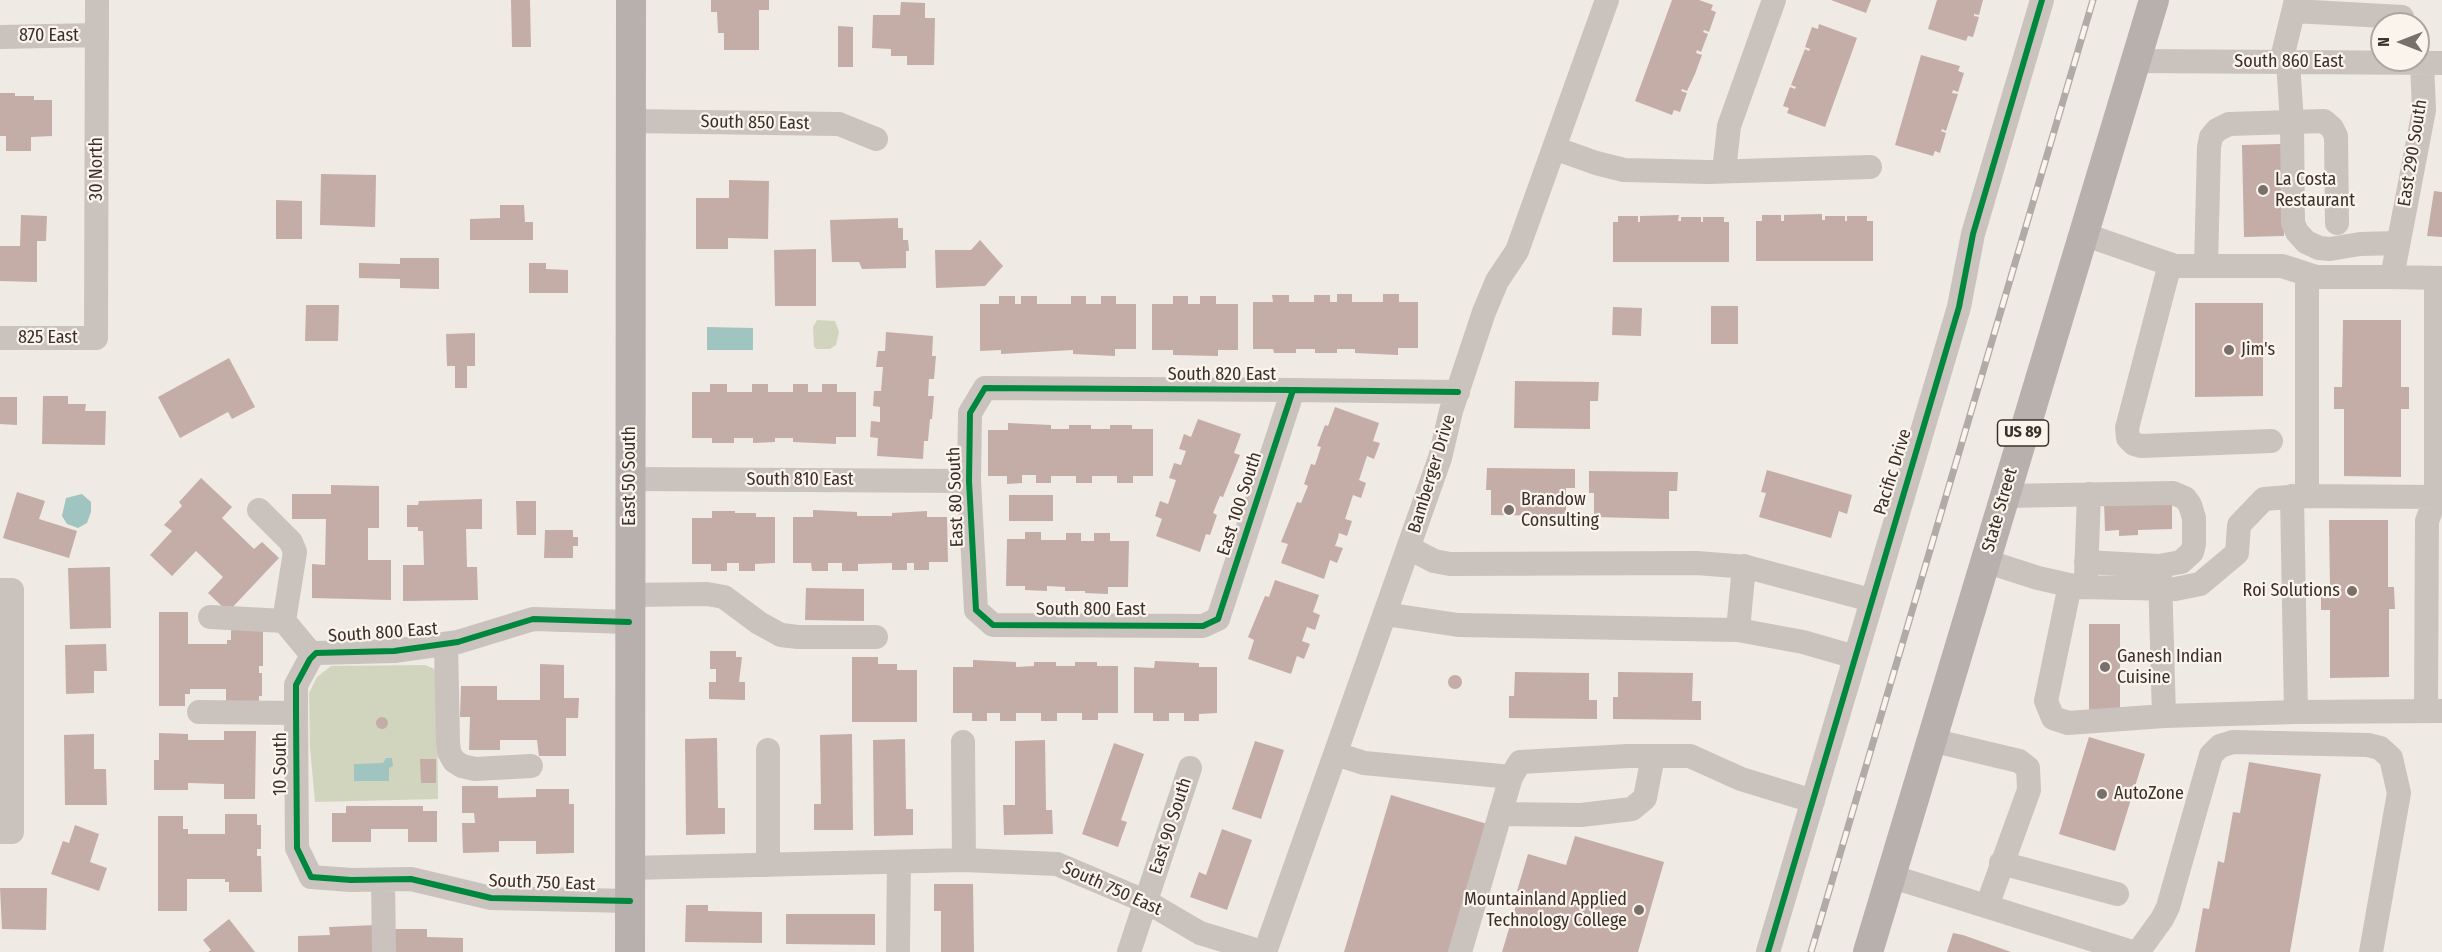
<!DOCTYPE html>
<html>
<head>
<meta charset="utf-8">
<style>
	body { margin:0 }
	#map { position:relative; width:2442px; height:952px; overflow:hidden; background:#f0eae4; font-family:"Fira Sans Condensed",sans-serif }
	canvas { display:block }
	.north { position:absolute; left:2370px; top:12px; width:60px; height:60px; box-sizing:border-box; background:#fbf4ed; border:2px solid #aea59f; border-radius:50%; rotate:270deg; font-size:16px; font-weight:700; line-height:24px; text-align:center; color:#3b2f2a }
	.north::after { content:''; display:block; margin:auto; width:21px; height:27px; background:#7a706b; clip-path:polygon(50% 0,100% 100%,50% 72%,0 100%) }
</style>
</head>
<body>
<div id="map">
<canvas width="2442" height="952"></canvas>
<div class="north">N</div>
</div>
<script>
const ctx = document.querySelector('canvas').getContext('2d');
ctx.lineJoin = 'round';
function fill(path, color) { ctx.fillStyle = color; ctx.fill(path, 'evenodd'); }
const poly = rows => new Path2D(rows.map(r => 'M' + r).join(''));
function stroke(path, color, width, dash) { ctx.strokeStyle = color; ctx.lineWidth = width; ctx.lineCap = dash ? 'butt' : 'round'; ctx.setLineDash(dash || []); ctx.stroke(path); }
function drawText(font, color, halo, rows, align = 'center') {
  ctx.font = font + ' "Fira Sans Condensed",sans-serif'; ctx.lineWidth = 4.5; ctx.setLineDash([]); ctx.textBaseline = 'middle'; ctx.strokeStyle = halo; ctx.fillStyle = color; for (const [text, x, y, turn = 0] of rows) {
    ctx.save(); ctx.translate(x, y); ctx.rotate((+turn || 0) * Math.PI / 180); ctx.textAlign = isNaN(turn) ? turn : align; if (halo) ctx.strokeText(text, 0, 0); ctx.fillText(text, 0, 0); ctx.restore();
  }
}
const green = poly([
	[817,320,835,321,839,332,836,345,830,349,817,349,814,347,813,327],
	[425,665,437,670,438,799,315,802,310,748,309,693,317,677,331,666]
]);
const water = poly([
	[707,327,753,328,753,350,707,350],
	[82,494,91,502,91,512,87,523,78,528,67,524,62,516,66,498],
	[386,758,392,758,393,766,389,768,389,781,354,781,354,764,383,763]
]);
const building = poly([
	[511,0,530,0,531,47,512,47],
	[711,0,769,0,769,10,759,10,759,50,724,50,724,33,718,33,717,12,711,12],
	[1672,0,1699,0,1713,5,1711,10,1716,12,1709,32,1704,30,1703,32,1708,34,1701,52,1697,50,1696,53,1702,55,1695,74,1687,91,1682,89,1681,91,1687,93,1680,112,1674,110,1672,115,1635,101],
	[1831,0,1871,0,1866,13],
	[1937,0,1983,0,1979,15,1974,14,1974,16,1979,17,1973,37,1968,36,1966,41,1928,29],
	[901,2,925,3,925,18,935,18,934,65,907,65,907,56,891,56,891,49,872,48,873,15,900,15],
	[1819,24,1857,38,1825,127,1787,113,1789,108,1783,106,1790,87,1795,89,1796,87,1791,85,1805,49,1809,51,1810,49,1805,47,1812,27,1818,29],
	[838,26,853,27,853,67,838,67],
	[1921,55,1960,66,1958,71,1964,73,1958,92,1953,90,1952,93,1958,94,1946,131,1942,129,1941,131,1946,133,1940,153,1935,151,1933,156,1895,145],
	[0,93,15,93,15,96,34,96,34,100,52,100,52,136,31,137,31,151,6,151,6,136,0,136],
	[2281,144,2284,236,2244,237,2242,145],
	[321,174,376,175,375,227,320,225],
	[729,180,769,181,768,239,728,238,728,249,696,249,696,198,729,198],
	[2434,191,2442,192,2442,237,2427,236],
	[276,200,302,201,302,239,276,239],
	[500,205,524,205,525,222,533,222,533,240,470,240,470,219,500,218],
	[1822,214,1822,220,1825,220,1825,216,1845,216,1845,221,1847,221,1847,216,1867,216,1867,221,1873,221,1873,261,1756,261,1756,221,1762,221,1762,215,1781,215,1781,221,1784,221,1784,215],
	[21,215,47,216,46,241,37,241,37,282,0,281,0,246,20,246],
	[1679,215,1678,221,1681,221,1681,217,1701,217,1701,222,1703,222,1703,217,1724,217,1724,222,1729,222,1729,262,1613,262,1613,222,1618,222,1618,216,1638,216,1638,222,1640,222,1640,216],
	[898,218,898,228,903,228,903,240,908,240,909,251,906,251,906,268,862,269,859,262,832,262,830,220],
	[980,240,1003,266,985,286,936,288,935,250,971,250],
	[816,249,816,306,775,306,774,250],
	[400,258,439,258,439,289,400,288,400,279,359,278,359,263,400,264],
	[529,263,546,263,546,269,568,270,568,293,529,293],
	[1337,294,1352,294,1352,302,1383,302,1383,294,1399,294,1399,302,1418,302,1418,348,1398,348,1398,355,1355,353,1355,349,1337,349,1337,353,1315,353,1315,349,1296,349,1296,353,1274,353,1273,349,1253,349,1253,302,1273,302,1272,295,1289,295,1289,302,1314,302,1314,295,1330,295,1330,302,1337,302],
	[999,296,1015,296,1015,304,1021,304,1021,296,1037,296,1037,304,1071,304,1071,296,1086,296,1086,304,1101,304,1101,296,1116,296,1116,304,1136,304,1136,349,1115,349,1115,356,1073,354,1073,350,1001,354,1001,350,980,351,980,304,999,304],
	[1173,296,1188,296,1188,304,1200,304,1200,296,1216,296,1216,304,1238,304,1238,350,1218,350,1218,356,1173,355,1173,350,1152,350,1152,304,1173,304],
	[2195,303,2263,303,2263,396,2195,397],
	[306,305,339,305,338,341,305,341],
	[1711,306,1738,306,1738,344,1711,344],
	[1613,307,1642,308,1641,336,1612,335],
	[2343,320,2401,320,2401,387,2409,387,2409,409,2401,409,2401,477,2344,476,2344,409,2334,409,2334,387,2342,387],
	[886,332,933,336,932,356,936,356,934,379,929,379,928,396,934,396,932,419,930,419,928,441,924,441,923,459,877,456,878,438,870,437,871,421,880,422,880,407,873,406,874,391,881,391,883,367,876,367,878,351,885,351],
	[475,333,475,366,467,366,467,388,455,388,455,366,447,366,446,334],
	[229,358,255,407,232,419,228,412,180,438,158,397],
	[1515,381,1599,382,1598,401,1590,401,1590,429,1514,428],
	[710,384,727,384,727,392,752,392,752,384,768,384,768,392,793,392,793,384,808,384,808,392,822,392,822,384,837,384,837,392,856,392,856,437,836,437,836,444,793,442,793,438,775,438,775,442,753,443,753,438,734,438,734,443,712,443,712,438,692,438,692,392,710,392],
	[43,396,68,396,68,404,86,404,85,411,106,411,105,445,42,444],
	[0,397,17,397,17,425,0,424],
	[1335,407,1379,423,1373,441,1380,443,1374,459,1367,456,1359,480,1366,483,1361,498,1353,495,1345,519,1352,521,1347,536,1339,533,1338,538,1335,546,1343,548,1337,563,1330,560,1324,579,1281,563,1288,544,1281,542,1297,502,1301,503,1308,486,1304,484,1311,464,1315,465,1321,447,1317,446,1325,425,1328,426],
	[1198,419,1241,434,1234,453,1240,455,1223,497,1220,496,1213,513,1217,515,1210,535,1206,534,1200,552,1156,536,1162,519,1155,516,1160,501,1168,504,1176,480,1169,478,1174,463,1181,465,1186,451,1179,449,1184,434,1191,437],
	[1008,423,1051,425,1051,429,1069,429,1069,425,1091,425,1091,429,1110,429,1110,425,1132,425,1132,429,1153,429,1153,476,1133,476,1133,483,1117,483,1117,476,1092,476,1092,483,1076,483,1076,476,1051,476,1051,483,1036,483,1036,475,1022,475,1022,483,1007,484,1007,476,988,476,988,430,1008,430],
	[1487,468,1575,469,1575,488,1566,488,1566,516,1491,515,1491,490,1486,490],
	[1767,470,1852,495,1847,514,1839,511,1831,538,1759,517,1766,493,1761,492],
	[1589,471,1678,472,1677,491,1669,491,1669,519,1594,517,1594,493,1589,493],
	[201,478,232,507,222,518,254,549,262,542,279,558,228,612,208,593,223,577,196,551,172,576,150,555,172,531,164,525,182,506,179,502],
	[331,485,379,486,379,528,368,528,368,560,391,560,391,600,312,598,312,564,325,565,326,519,292,519,292,494,331,494],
	[17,492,45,501,39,519,77,531,69,558,3,538],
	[1009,495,1053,495,1053,521,1009,521],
	[482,499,482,529,466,529,467,567,477,567,478,600,403,601,403,565,424,565,423,531,418,531,418,527,407,527,407,505,418,505,419,501],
	[516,501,536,501,536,535,517,535],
	[2104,502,2172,502,2172,529,2138,530,2138,535,2119,536,2119,530,2105,531],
	[813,510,857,512,857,516,892,516,892,513,927,511,927,517,947,517,948,562,929,562,929,570,914,570,914,563,907,563,907,570,892,570,892,563,858,564,858,571,842,571,842,563,828,563,828,571,812,571,811,563,793,563,793,517,813,517],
	[712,511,735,511,735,513,756,513,756,517,775,517,775,563,755,564,755,571,739,571,739,563,727,563,727,571,711,571,711,564,692,564,692,518,712,518],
	[2329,520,2388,520,2388,587,2394,587,2395,609,2389,609,2389,677,2330,678,2330,610,2321,610,2321,588,2330,588],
	[545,530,573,530,573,537,578,537,578,546,573,546,573,558,544,558],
	[1025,532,1041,532,1041,540,1066,540,1066,533,1081,533,1081,541,1094,541,1094,533,1110,533,1110,541,1129,541,1128,587,1108,587,1108,594,1085,593,1085,591,1065,591,1065,587,1047,586,1047,591,1025,590,1025,586,1006,586,1007,539,1025,539],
	[110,567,111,628,70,629,68,568],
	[1275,580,1319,595,1313,612,1320,615,1315,630,1307,627,1302,641,1310,644,1304,659,1297,656,1291,674,1248,659,1254,640,1248,637,1265,596,1269,597],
	[806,588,864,589,864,621,805,620],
	[159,612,188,612,188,644,227,644,227,640,231,640,231,630,263,630,263,666,259,666,259,673,262,673,262,696,259,696,259,708,226,708,226,689,190,689,190,694,185,694,185,706,159,706],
	[2089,624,2120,624,2120,710,2089,710],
	[106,644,107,671,94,671,94,693,66,694,65,645],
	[710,651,736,651,736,657,742,657,739,682,745,682,745,700,709,699,709,682,716,682,716,669,710,669],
	[852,657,878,657,878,664,897,664,897,670,917,670,917,722,852,722],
	[973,660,1016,662,1016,667,1034,666,1034,662,1056,662,1056,666,1075,666,1075,662,1097,662,1097,666,1118,666,1118,713,1098,713,1098,720,1082,720,1082,713,1057,713,1057,721,1041,721,1041,713,1016,713,1016,721,1000,721,1000,713,987,713,987,721,972,721,972,713,953,713,953,667,973,667],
	[1155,661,1199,663,1199,667,1217,667,1217,713,1199,714,1199,721,1184,721,1184,713,1169,713,1169,721,1153,721,1153,713,1134,713,1134,667,1154,668],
	[540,664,564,665,564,698,579,698,578,718,566,718,566,756,539,756,537,740,500,740,500,750,469,750,470,717,460,717,461,686,497,686,497,700,540,700],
	[1515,672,1589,673,1589,700,1597,700,1597,719,1509,718,1509,696,1514,696],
	[1618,672,1693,673,1692,701,1701,701,1701,720,1613,719,1613,697,1618,697],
	'1448 682a7 7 0 1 1 14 0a7 7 0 1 1-14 0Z',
	'376 723a6 6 0 1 1 12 0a6 6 0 1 1-12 0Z',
	[224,731,256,731,255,799,224,799,224,784,188,783,188,790,154,790,154,760,159,760,159,733,188,734,188,740,224,740],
	[94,734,94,769,106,769,107,805,65,805,64,735],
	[852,734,853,830,814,830,814,804,821,804,820,735],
	[2089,737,2145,754,2115,851,2059,834],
	[717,738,718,808,725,808,725,834,686,835,685,739],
	[905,739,906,809,913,809,913,835,874,836,873,740],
	[1045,740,1046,810,1052,810,1053,834,1004,835,1003,805,1015,805,1015,741],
	[1255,741,1284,750,1261,819,1232,809],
	[1114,743,1144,754,1121,820,1127,822,1118,847,1082,834],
	[420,759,436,759,436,783,421,783],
	[2249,762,2321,774,2290,952,2195,952,2203,908,2209,909,2218,861,2224,863,2233,812,2240,813],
	[462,786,498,786,498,798,536,797,536,789,569,789,569,804,574,804,574,853,536,854,536,841,499,841,499,852,463,853,462,823,475,823,474,813,462,813],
	[1391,795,1487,824,1449,952,1344,952],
	[346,806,423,806,423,811,437,811,437,842,408,842,408,829,371,829,371,842,332,842,332,813,346,813],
	[225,814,257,814,257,825,261,825,261,849,257,849,257,856,261,856,262,892,229,892,229,882,225,882,225,879,187,879,187,911,158,911,158,816,183,816,183,829,188,829,188,834,225,834],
	[75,825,99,834,90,862,107,868,99,891,51,874,63,841,69,843],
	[1222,829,1252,840,1227,910,1190,897,1199,872,1206,875],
	[1575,836,1664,862,1638,952,1502,952,1520,892,1517,891,1528,854,1566,865],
	[934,884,973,884,974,952,941,952,941,911,934,911],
	[0,888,47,888,46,930,2,929],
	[686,905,708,905,708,911,762,912,762,943,685,942],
	[786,914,875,914,875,945,786,944],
	[229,919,255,952,208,952,211,950,203,940],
	[376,925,377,952,298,952,298,936,330,935,329,927],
	[394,929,427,929,427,937,463,938,463,952,394,952],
	[1953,933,1963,935,2011,952,1947,952]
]);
const minor = poly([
	[2294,11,2402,17,2401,24],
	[0,37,97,35],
	[2137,61,2442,63],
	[2281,62,2296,0],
	[2288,62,2292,122,2293,223,2297,232,2306,242,2319,248,2330,249,2360,244,2398,243],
	[631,121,839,124,876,139],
	[1554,148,1596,163,1624,170,1708,172,1870,167],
	[1724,171,1729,126,1774,0],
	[2083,234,2175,266,2282,266,2316,277,2392,277,2424,110,2422,63],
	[2170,264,2127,428,2128,438,2134,444,2141,446,2271,441],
	[2206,266,2209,147,2211,137,2217,130,2229,124,2324,121,2332,128,2336,136,2337,223],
	[2307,274,2307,496],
	[2392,277,2442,278],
	[0,338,96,338,97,0],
	[1293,390,1218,619,1203,626,993,625,976,610,969,481,970,413,985,388,1293,390,1458,392],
	[630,479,969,481],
	[2004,496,2173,493,2185,498,2190,505,2194,518,2194,544,2192,552,2181,562,2159,566,2086,562],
	[2292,496,2296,712],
	[259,510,291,542,295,552,284,621],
	[1409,548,1434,561,1450,564,1697,563,1747,567,1871,600],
	[1985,561,2038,578,2078,587,2175,589,2200,584,2237,553,2239,525,2264,499,2302,496,2442,497],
	[2160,575,2164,716],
	[2086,576,2089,494],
	[2070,585,2046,701,2053,718,2068,723,2164,716,2296,712,2442,711],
	[0,590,12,590,12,832,0,832],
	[630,595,707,594,724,597,759,623,781,635,798,637,876,637],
	[1385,614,1458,625,1738,630,1803,642,1855,657],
	[210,617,284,621,313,656],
	[629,622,533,619,458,642,394,651,316,653,310,659,296,685,296,713,297,848,311,877,351,880,411,879,491,898,630,901],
	[1738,630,1744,566],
	[446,644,448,741,449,752,454,761,462,766,475,769,531,766],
	[2426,711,2427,521,2436,497,2436,278],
	[199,712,296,713],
	[1931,740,2019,761,2028,768,2029,790,1987,906],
	[963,742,964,860],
	[768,750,768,865],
	[1336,754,1364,763,1511,777,1460,952],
	[1511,777,1520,762,1628,756,1690,756,1741,779,1813,801],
	[1500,814,1581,815,1632,809,1645,798,1653,756],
	[2001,863,2117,894],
	[630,868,964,860,1057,864,1147,902,1200,933,1262,952],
	[1890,876,2132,952],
	[383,880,384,952],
	[898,950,899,862],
	[1129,952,1190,768],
	[1265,952,1440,458,1451,411,1484,312,1497,281,1517,251,1607,0],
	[1768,952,1959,307,1973,234,2042,0],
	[2138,952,2162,919,2168,907,2211,755,2220,746,2233,742,2368,745,2380,748,2391,758,2399,793,2371,952]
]);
const major = poly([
	[630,952,631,0],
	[1868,952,2154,0]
]);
const rail = poly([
	[1811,952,2093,0]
]);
const cycleway = poly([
	[1293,390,1218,619,1203,626,993,625,976,610,969,481,970,413,985,388,1293,390,1458,392],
	[629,622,533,619,458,642,394,651,316,653,310,659,296,685,296,713,297,848,311,877,351,880,411,879,491,898,630,901],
	[1768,952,1959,307,1973,234,2042,0]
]);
const markers = [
	[2263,190,6,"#7a706b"],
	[2229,350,6,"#7a706b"],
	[1509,510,6,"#7a706b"],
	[2352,591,6,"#7a706b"],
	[2105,667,6,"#7a706b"],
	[2102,794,6,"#7a706b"],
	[1639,910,6,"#7a706b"]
];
const shields = [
	[2023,433,51]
];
const shieldNames = [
	["US 89",2023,433]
];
const streetNames = [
	["870 East",49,36],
	["South 860 East",2289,62],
	["South 850 East",755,123,1],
	["East 290 South",2413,153,-81],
	["30 North",97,169,-90],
	["825 East",48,338],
	["South 820 East",1222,375],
	["Pacific Drive",1893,472,-73],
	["Bamberger Drive",1432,474,-73],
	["East 50 South",630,476,-90],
	["South 810 East",800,480],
	["East 80 South",956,497,-92],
	["East 100 South",1240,504,-72],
	["State Street",2000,510,-74],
	["South 800 East",1091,610],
	["South 800 East",383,633,-4],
	["10 South",281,764,-90],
	["East 90 South",1171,826,-72],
	["South 750 East",542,883,2],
	["South 750 East",1112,889,24]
];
const poiNames = [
	["La Costa",2275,180],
	["Restaurant",2275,201],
	["Jim's",2241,350],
	["Brandow",1521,500],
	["Consulting",1521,521],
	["Roi Solutions",2340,591,"right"],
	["Ganesh Indian",2117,657],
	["Cuisine",2117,678],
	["AutoZone",2114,794],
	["Mountainland Applied",1627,900,"right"],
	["Technology College",1627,921,"right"]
];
fill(green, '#d2d5be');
fill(water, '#a0c4c0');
fill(building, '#c4ada6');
stroke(minor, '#c9c2bd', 24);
stroke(major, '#b8b0ac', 30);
stroke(rail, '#b1aba7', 7);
stroke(rail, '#fbf4ed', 4.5, [14]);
stroke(cycleway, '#00873e', 6);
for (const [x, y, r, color] of markers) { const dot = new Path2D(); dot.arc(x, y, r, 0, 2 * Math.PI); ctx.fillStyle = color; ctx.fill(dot); stroke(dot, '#fbf4ed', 2); }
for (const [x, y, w] of shields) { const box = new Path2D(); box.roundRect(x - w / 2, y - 13, w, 26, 4.5); ctx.fillStyle = '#fbf4ed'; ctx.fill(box); stroke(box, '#3b2f2a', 1.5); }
drawText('bold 16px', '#3b2f2a', null, shieldNames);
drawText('18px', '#3b2f2a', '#fbf4ed', streetNames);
drawText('18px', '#3b2f2a', '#fbf4ed', poiNames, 'left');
</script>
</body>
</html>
